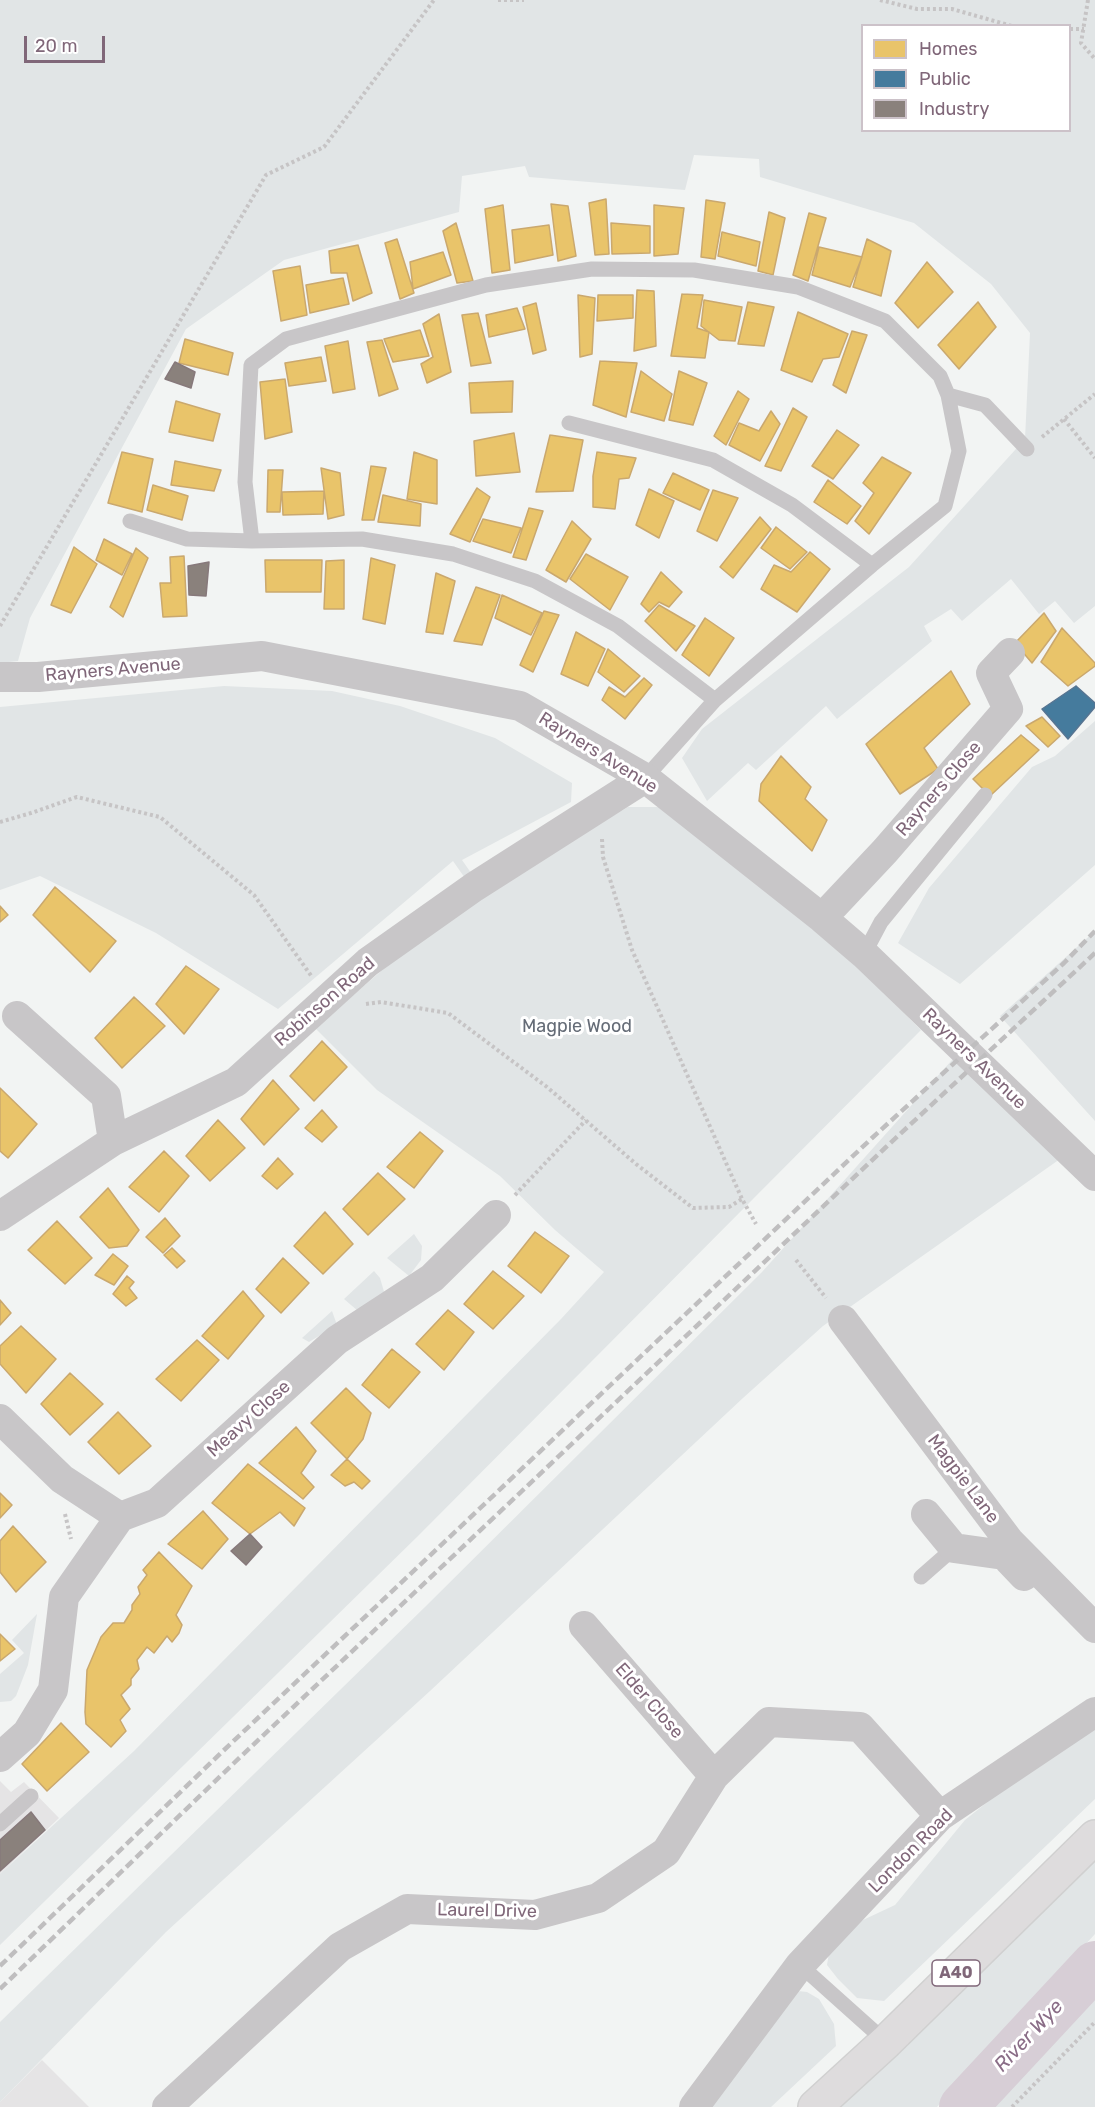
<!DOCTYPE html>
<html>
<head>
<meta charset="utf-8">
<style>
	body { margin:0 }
	#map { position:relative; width:1095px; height:2107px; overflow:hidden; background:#f2f4f3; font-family:Rubik,sans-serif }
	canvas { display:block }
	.legend { position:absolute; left:861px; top:24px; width:210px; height:108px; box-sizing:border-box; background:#fff; border:2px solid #ccc2c9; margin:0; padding:8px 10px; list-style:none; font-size:18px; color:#806779 }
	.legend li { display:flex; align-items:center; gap:12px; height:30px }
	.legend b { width:30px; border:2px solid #ccc2c9 }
	.scale { position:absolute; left:24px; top:36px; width:81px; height:27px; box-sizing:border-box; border:3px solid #806779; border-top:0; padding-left:8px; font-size:18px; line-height:21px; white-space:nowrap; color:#806779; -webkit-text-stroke:4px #fff; paint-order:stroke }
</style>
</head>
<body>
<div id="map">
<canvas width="1095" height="2107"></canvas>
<ul class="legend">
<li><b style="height:16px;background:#e9c46a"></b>Homes</li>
<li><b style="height:16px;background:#457b9d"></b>Public</li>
<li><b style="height:16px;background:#8a817c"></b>Industry</li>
</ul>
<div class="scale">20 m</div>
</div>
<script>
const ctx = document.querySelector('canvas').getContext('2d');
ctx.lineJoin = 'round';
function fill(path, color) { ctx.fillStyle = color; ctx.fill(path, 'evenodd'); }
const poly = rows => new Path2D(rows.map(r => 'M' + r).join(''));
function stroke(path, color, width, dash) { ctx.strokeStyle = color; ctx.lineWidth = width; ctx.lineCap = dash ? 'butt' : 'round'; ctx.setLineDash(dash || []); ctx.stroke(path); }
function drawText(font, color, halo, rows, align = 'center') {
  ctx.font = font + ' Rubik,sans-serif'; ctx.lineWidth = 6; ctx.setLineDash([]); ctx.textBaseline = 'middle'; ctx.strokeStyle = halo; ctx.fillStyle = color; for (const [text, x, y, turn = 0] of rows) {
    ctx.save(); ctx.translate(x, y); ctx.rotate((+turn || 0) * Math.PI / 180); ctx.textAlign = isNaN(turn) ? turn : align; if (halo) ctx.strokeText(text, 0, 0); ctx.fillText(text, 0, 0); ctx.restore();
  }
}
const built = poly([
	[0,1781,11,1792,24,1782,59,1818,0,1874],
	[42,2060,89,2107,0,2107,0,2102]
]);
const green = poly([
	[0,0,1095,0,1095,606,1074,623,1055,601,1039,614,1011,579,962,621,951,609,924,626,932,641,837,719,826,706,756,770,748,763,707,801,682,758,702,729,909,567,1025,439,1030,333,991,284,914,223,760,177,759,159,694,155,685,190,529,177,525,166,462,176,459,212,284,260,186,329,30,618,18,661,0,663],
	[862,26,1070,26,1070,130,862,130],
	[224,686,332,691,400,706,495,738,572,783,571,802,462,860,483,890,628,807,665,807,838,948,921,1030,418,1536,0,1945,0,1874,134,1751,561,1319,604,1272,555,1230,500,1176,377,1090,315,1028,474,891,453,861,278,1009,156,933,40,876,0,890,0,707],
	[1095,721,1095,865,960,984,898,943,929,888,1032,767,1055,756],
	[1095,931,1095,1121,1000,1016],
	[961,1050,1060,1159,823,1326,743,1398,430,1691,166,1932,0,2102,0,2022,426,1606,762,1272],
	[414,1234,422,1246,421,1260,409,1276,387,1258],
	[374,1271,380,1278,385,1295,358,1311,344,1299],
	[332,1311,337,1325,309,1342,302,1338],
	[37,1614,28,1665,16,1696,11,1701,0,1702,0,1674,24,1653,12,1640],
	[1095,1717,1095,1799,884,2001,857,1998,838,1979,827,1965,830,1947,848,1927,895,1905,965,1820,1087,1722],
	[1095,1858,1095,1934,937,2107,836,2107],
	[1095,1976,1095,2107,977,2107,1089,1983],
	[789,1990,807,1992,819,1999,834,2024,836,2046,771,2107,698,2107]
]);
const homes = poly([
	[606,199,609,254,595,255,589,203,606,199],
	[706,200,725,203,715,259,701,257,706,200],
	[551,204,568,206,576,256,558,261,551,204],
	[503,205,510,270,492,273,485,209,503,205],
	[654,205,684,208,678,254,654,256,654,205],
	[769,212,785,218,773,275,758,271,769,212],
	[809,213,826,218,808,281,793,275,809,213],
	[456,223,473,281,457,283,443,231,456,223],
	[611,223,650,226,650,253,612,254,611,223],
	[549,225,553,255,515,263,512,230,549,225],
	[722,232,760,242,756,266,718,256,722,232],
	[397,239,414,293,400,299,385,243,397,239],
	[867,239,891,251,881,296,853,287,867,239],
	[358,245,372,293,353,301,347,273,331,273,329,251,358,245],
	[819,247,862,257,850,287,812,275,819,247],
	[443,252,451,275,413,289,410,262,443,252],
	[927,262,953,292,918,328,895,303,927,262],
	[300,266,307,315,281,321,273,271,300,266],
	[343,278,349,304,310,313,306,285,343,278],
	[637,290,654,291,656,346,634,351,637,290],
	[682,294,703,295,697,328,709,332,705,358,671,356,682,294],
	[578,295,595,298,592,354,580,357,578,295],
	[598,295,633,295,633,318,597,321,598,295],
	[704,300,742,307,735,341,719,340,701,326,704,300],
	[748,302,774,307,764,346,738,344,748,302],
	[978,302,996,327,959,369,938,345,978,302],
	[536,303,546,350,533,354,523,307,536,303],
	[517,308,525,329,489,337,486,315,517,308],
	[798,312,848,334,839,357,823,359,812,382,781,370,798,312],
	[478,313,491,363,471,366,462,315,478,313],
	[439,314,451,372,427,383,421,364,433,357,423,324,439,314],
	[420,330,429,356,393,362,384,339,420,330],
	[852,331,867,335,846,393,833,385,852,331],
	[185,339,233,353,228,375,179,363,185,339],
	[382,340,398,389,379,396,367,342,382,340],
	[348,341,355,389,333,393,325,346,348,341],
	[321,357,326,381,289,386,285,363,321,357],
	[600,361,637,363,626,417,593,405,600,361],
	[641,371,672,394,664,421,631,412,641,371],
	[679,371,707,383,693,425,669,420,679,371],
	[285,379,292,432,265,439,260,382,285,379],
	[513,381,512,412,471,413,469,383,513,381],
	[738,391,749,399,726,445,714,436,738,391],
	[176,401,220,414,213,441,169,432,176,401],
	[793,408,807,417,781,471,765,466,793,408],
	[771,411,780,424,760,461,729,445,739,423,759,431,771,411],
	[837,430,859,445,833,479,812,466,837,430],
	[514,433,520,472,476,476,474,441,514,433],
	[550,435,583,440,573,491,536,492,550,435],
	[122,452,153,459,142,512,108,503,122,452],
	[414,452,437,460,437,504,407,499,414,452],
	[597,452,636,458,629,478,619,479,615,509,593,507,593,476,597,452],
	[882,457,911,473,869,534,855,521,874,493,863,483,882,457],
	[175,461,221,470,214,491,171,485,175,461],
	[371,466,386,468,374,520,362,520,371,466],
	[321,468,340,473,344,515,328,519,321,468],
	[268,470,283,470,280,512,267,512,268,470],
	[673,473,709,490,700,510,663,493,673,473],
	[828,480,861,506,847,524,814,502,828,480],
	[153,485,188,496,182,520,147,510,153,485],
	[477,488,490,497,470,542,450,534,477,488],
	[649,489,674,501,659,538,636,525,649,489],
	[713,490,738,498,717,541,697,531,713,490],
	[324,491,323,514,283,515,282,492,324,491],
	[383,495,421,504,420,526,378,522,383,495],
	[529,508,543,511,526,560,513,557,529,508],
	[760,517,771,529,733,578,720,567,760,517],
	[483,519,521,528,511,553,473,541,483,519],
	[572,521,591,539,566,582,546,570,572,521],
	[776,527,807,552,790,569,761,548,776,527],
	[104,539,132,554,122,575,96,560,104,539],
	[74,547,97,564,71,613,51,605,74,547],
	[136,548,148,558,123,617,110,607,136,548],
	[810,552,830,569,797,612,761,589,774,565,791,572,810,552],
	[586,554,628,577,610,610,570,579,586,554],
	[184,556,187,616,163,617,160,583,171,583,170,557,184,556],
	[371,558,395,565,385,624,363,619,371,558],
	[265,560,322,560,321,592,266,592,265,560],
	[344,560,344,609,324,609,326,561,344,560],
	[661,572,682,592,669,607,659,602,649,612,641,604,661,572],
	[436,573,455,581,443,634,426,632,436,573],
	[476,587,500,595,482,645,454,641,476,587],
	[502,595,542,613,531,635,495,618,502,595],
	[659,605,695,626,676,651,645,621,659,605],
	[544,611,559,615,533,672,520,665,544,611],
	[1044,613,1056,631,1032,663,1015,643,1044,613],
	[705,618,734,638,709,676,682,655,705,618],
	[1062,628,1095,663,1095,666,1068,686,1041,662,1062,628],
	[576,632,605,649,588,686,561,674,576,632],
	[608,649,640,676,624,692,598,672,608,649],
	[951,671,970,704,924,748,938,769,900,794,866,744,951,671],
	[644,678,652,685,625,719,602,700,609,687,625,697,644,678],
	[1042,717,1060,736,1048,747,1026,726,1042,717],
	[1021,735,1039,750,990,796,973,779,1021,735],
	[781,756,811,787,805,799,827,820,812,851,759,801,761,784,781,756],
	[55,887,116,941,90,972,33,915,55,887],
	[0,906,8,915,0,922,0,906],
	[186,966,219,989,184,1034,156,1004,186,966],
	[134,997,165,1026,122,1068,95,1038,134,997],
	[322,1041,347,1067,314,1101,290,1076,322,1041],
	[273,1080,299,1109,264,1145,241,1119,273,1080],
	[0,1088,37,1124,8,1158,0,1151,0,1088],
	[322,1110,337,1127,322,1142,305,1128,322,1110],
	[218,1120,245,1148,210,1181,186,1156,218,1120],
	[420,1132,443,1151,414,1188,387,1167,420,1132],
	[164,1151,189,1176,159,1212,129,1187,164,1151],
	[278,1158,293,1174,277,1189,262,1176,278,1158],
	[378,1173,405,1199,368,1235,343,1209,378,1173],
	[108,1188,139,1230,127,1246,109,1248,80,1217,108,1188],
	[325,1212,353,1244,323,1274,294,1246,325,1212],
	[165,1218,180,1236,163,1253,146,1237,165,1218],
	[57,1221,92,1258,65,1284,28,1250,57,1221],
	[535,1232,569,1256,541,1293,508,1266,535,1232],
	[172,1248,185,1261,177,1268,164,1255,172,1248],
	[113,1254,128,1266,114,1285,95,1275,113,1254],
	[283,1258,309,1283,281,1313,256,1289,283,1258],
	[493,1271,524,1296,493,1329,464,1304,493,1271],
	[127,1276,134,1282,129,1288,137,1298,126,1306,113,1294,127,1276],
	[243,1291,264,1316,228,1359,202,1336,243,1291],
	[0,1300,11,1313,0,1325,0,1300],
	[448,1310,474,1332,444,1370,416,1344,448,1310],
	[21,1326,56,1359,26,1393,0,1364,0,1346,21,1326],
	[197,1340,219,1360,181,1401,156,1379,197,1340],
	[392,1349,420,1372,389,1408,362,1385,392,1349],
	[70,1373,103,1404,70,1435,41,1404,70,1373],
	[346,1388,371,1413,363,1439,347,1459,311,1423,346,1388],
	[118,1412,151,1446,119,1474,88,1442,118,1412],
	[296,1427,316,1451,301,1473,314,1487,303,1499,259,1463,296,1427],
	[347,1459,370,1481,362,1489,354,1482,345,1486,331,1475,347,1459],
	[248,1464,305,1508,294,1526,280,1512,250,1534,212,1503,248,1464],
	[0,1493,12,1505,0,1518,0,1493],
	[203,1511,228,1539,202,1569,168,1544,203,1511],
	[13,1526,46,1562,16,1592,0,1572,0,1541,13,1526],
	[159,1552,192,1586,176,1615,182,1625,179,1633,172,1642,167,1636,154,1653,147,1647,137,1660,139,1669,131,1679,131,1685,121,1695,130,1709,120,1720,126,1731,111,1747,86,1724,85,1712,87,1670,101,1637,113,1623,124,1623,132,1610,132,1605,140,1594,138,1587,147,1575,143,1570,159,1552],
	[0,1634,15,1649,0,1661,0,1634],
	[61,1723,89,1752,47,1791,22,1764,61,1723]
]);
const public = poly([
	[1076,686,1095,703,1095,707,1068,739,1042,709,1076,686]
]);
const industry = poly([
	[175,362,195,372,191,388,165,379,175,362],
	[209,562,206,596,189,595,188,566,209,562],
	[250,1534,262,1547,246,1565,231,1551,250,1534],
	[31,1812,45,1830,0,1871,0,1840,31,1812]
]);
const river = poly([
	[963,2107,1095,1965]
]);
const path = poly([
	[498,0,524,0],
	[880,0,917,9,952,9,1012,26],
	[1088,0,1081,43,1095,59],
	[1070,29,1084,29],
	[1064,419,1095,458],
	[1042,437,1095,394],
	[0,626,266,175,324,147,434,0],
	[0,822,31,813,77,797,160,817,254,895,312,977],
	[602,839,603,857,632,950,742,1199,756,1224],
	[366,1004,381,1002,448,1013,547,1087,636,1164,693,1208,729,1207,742,1199],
	[515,1195,586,1120],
	[796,1260,826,1298],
	[65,1514,71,1539],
	[1012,2107,1095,2022]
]);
const service = poly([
	[948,395,985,405,1027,449],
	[569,423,713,460,792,505,872,565],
	[130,521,187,539,252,541,362,539,453,554,535,581,618,626,715,700],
	[252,541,245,482,251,365,286,339,486,285,592,269,694,270,798,287,885,321,940,376,948,395,959,451,945,506,872,565,715,700,645,778],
	[864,954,881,922,985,795],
	[921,1577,954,1548],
	[0,1824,31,1796],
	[800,1965,886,2042]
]);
const minor = poly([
	[0,677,38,677,262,656,520,706,645,778,822,918,864,954,1095,1176],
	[822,918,885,851,1008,709,991,673,1010,653],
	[17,1016,106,1096,113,1141],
	[0,1216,113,1141,236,1082,368,962,474,887,645,778],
	[843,1320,1009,1541,1095,1628],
	[0,1419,62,1479,120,1517,157,1503,337,1340,432,1278,496,1215],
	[926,1514,954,1548,1004,1555,1024,1576],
	[584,1626,714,1776],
	[0,1757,27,1733,53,1690,64,1597,120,1517],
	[167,2107,340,1947,407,1909,535,1915,598,1898,666,1852,714,1776,769,1722,860,1727,940,1816],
	[694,2107,800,1965,940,1816,1095,1712]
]);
const primary = poly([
	[815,2107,886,2042,1095,1837]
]);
const rail = poly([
	[0,1966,223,1751,872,1138,1064,963,1095,931],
	[0,1989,234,1763,885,1148,1095,953]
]);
const shields = [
	[956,1973,48]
];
const shieldNames = [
	["A40",956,1973]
];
const streetNames = [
	["Rayners Avenue",113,670,-5],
	["Rayners Avenue",598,753,32],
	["Rayners Close",939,789,-49],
	["Robinson Road",325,1002,-41],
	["Rayners Avenue",974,1059,44],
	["Meavy Close",249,1419,-42],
	["Magpie Lane",963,1479,53],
	["Elder Close",649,1701,49],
	["London Road",911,1851,-45],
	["Laurel Drive",487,1911,1]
];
const parkNames = [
	["Magpie Wood",577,1027]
];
const waterNames = [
	["River Wye",1029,2036,-47]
];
fill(built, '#e5e4e5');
fill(green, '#e1e5e6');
fill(homes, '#e9c46a');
stroke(homes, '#caa86e', 1.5);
fill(public, '#457b9d');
stroke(public, '#577592', 1.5);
fill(industry, '#8a817c');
stroke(industry, '#87797b', 1.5);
stroke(river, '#d7ced6', 48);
stroke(primary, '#d0d0d0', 36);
stroke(path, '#c6c4c5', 4, [3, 3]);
stroke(service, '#c8c6c8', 15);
stroke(minor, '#c8c6c8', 30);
stroke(primary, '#dedcdd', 33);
stroke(rail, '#bfbebf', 4.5, [9, 4.5]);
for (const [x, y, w] of shields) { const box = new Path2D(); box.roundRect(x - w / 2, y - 13, w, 26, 4.5); ctx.fillStyle = '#fff'; ctx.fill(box); stroke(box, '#806779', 1.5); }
drawText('bold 16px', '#806779', null, shieldNames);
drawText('18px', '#806779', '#fff', streetNames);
drawText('18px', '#656c77', '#fff', parkNames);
drawText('italic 20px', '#8a6d87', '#fff', waterNames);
</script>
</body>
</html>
